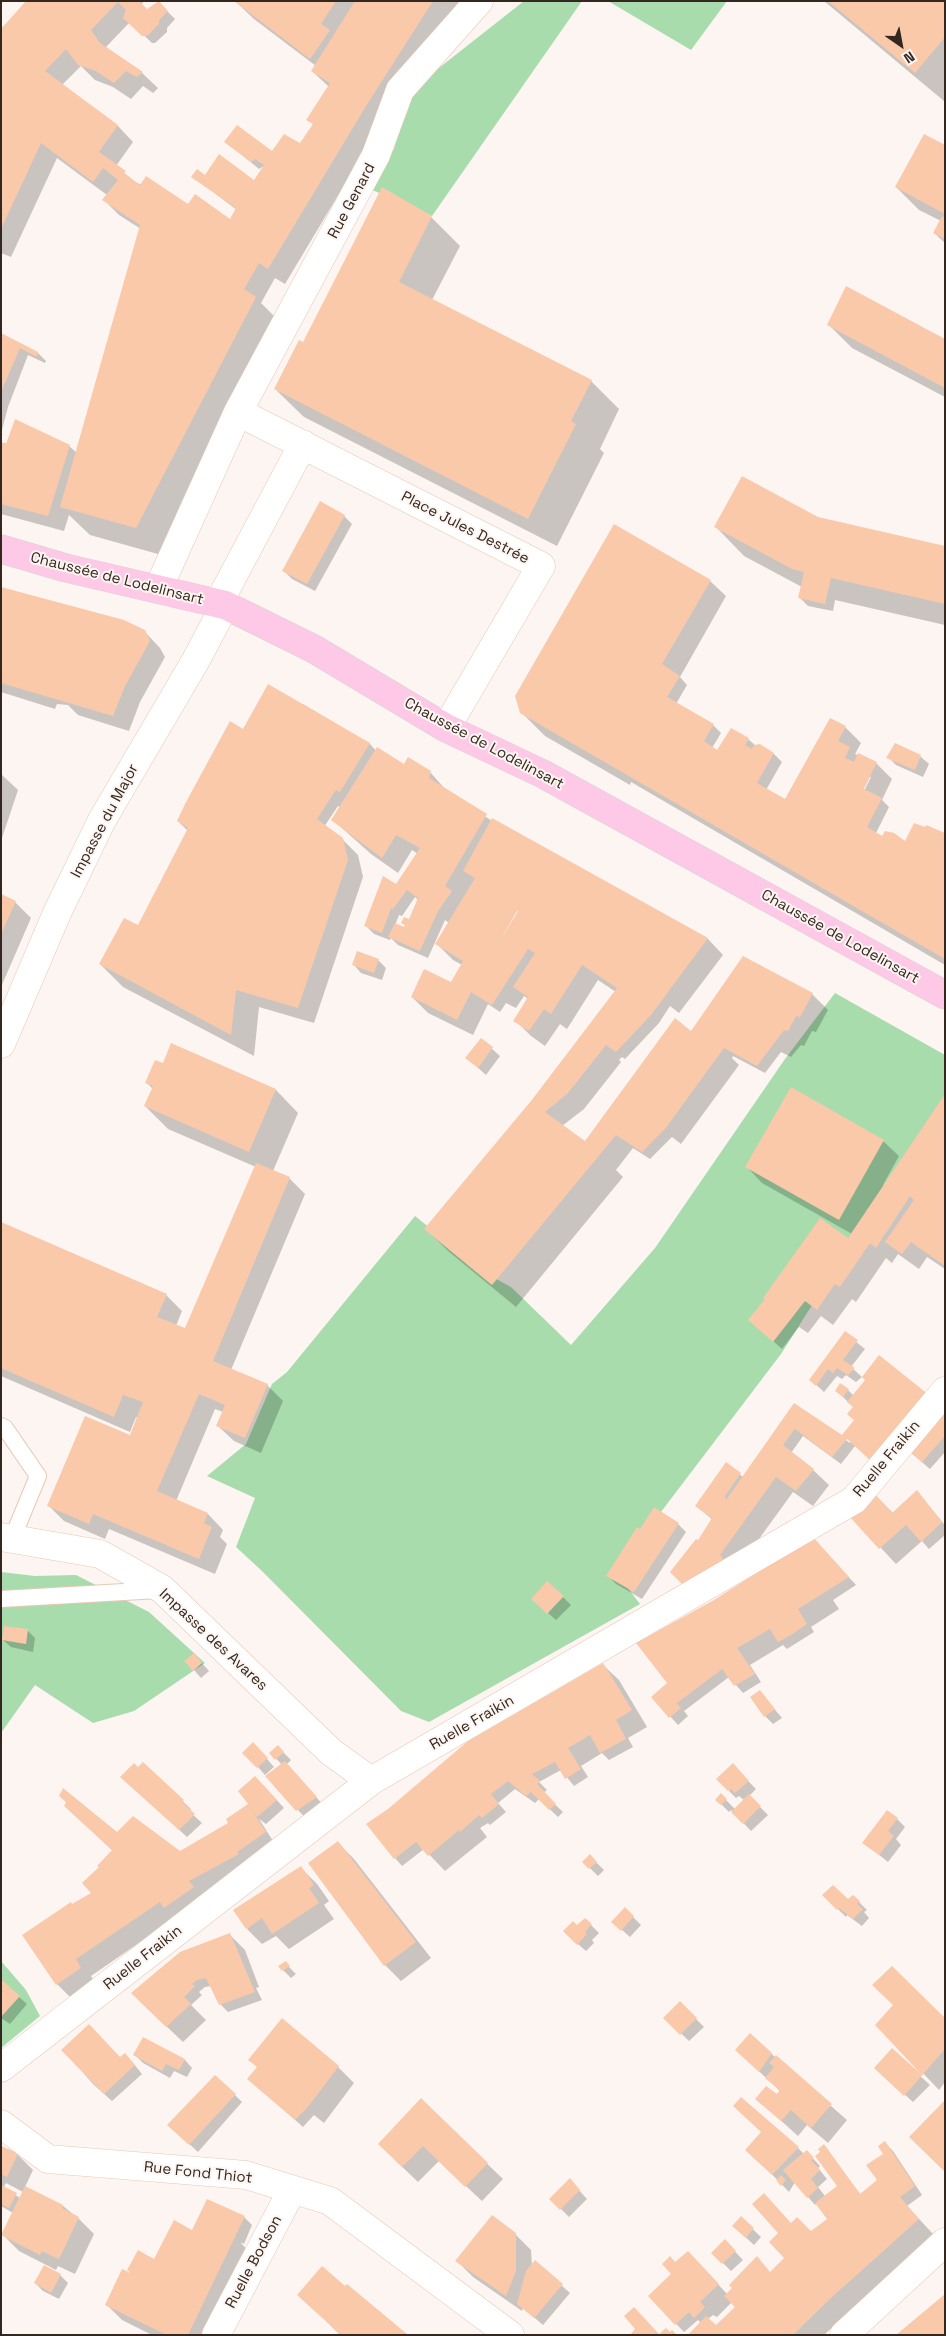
<!DOCTYPE html>
<html>
<head>
<meta charset="utf-8">
<style>
	body { margin:0 }
	#map { position:relative; width:946px; height:2336px; overflow:hidden; background:#fcf5f1; font-family:"Space Grotesk",sans-serif }
	canvas { display:block }
	.frame { position:absolute; inset:0; border:2px solid #33271f; pointer-events:none }
	.north { position:absolute; left:876px; top:20px; width:50px; height:50px; -webkit-text-stroke:4px #fcf5f1; paint-order:stroke; rotate:147deg; font-size:14px; font-weight:700; line-height:20px; text-align:center; color:#33271f }
	.north::after { content:''; display:block; margin:auto; width:18px; height:22px; background:#33271f; clip-path:polygon(50% 0,100% 100%,50% 72%,0 100%) }
</style>
</head>
<body>
<div id="map">
<canvas width="946" height="2336"></canvas>
<div class="frame"></div>
<div class="north">N</div>
</div>
<script>
const ctx = document.querySelector('canvas').getContext('2d');
ctx.lineJoin = 'round';
function fill(path, color) { ctx.fillStyle = color; ctx.fill(path, 'evenodd'); }
const poly = rows => new Path2D(rows.map(r => 'M' + r).join(''));
function stroke(path, color, width, dash) { ctx.strokeStyle = color; ctx.lineWidth = width; ctx.lineCap = dash ? 'butt' : 'round'; ctx.setLineDash(dash || []); ctx.stroke(path); }
function drawText(font, color, halo, rows, align = 'center') {
  ctx.font = font + ' "Space Grotesk",sans-serif'; ctx.lineWidth = 4; ctx.setLineDash([]); ctx.textBaseline = 'middle'; ctx.strokeStyle = halo; ctx.fillStyle = color; for (const [text, x, y, turn = 0] of rows) {
    ctx.save(); ctx.translate(x, y); ctx.rotate((+turn || 0) * Math.PI / 180); ctx.textAlign = isNaN(turn) ? turn : align; if (halo) ctx.strokeText(text, 0, 0); ctx.fillText(text, 0, 0); ctx.restore();
  }
}
const green = poly([
	[524,1,582,1,432,216,370,189,394,149,411,90],
	[608,1,727,1,691,50],
	[835,993,945,1055,945,1096,781,1354,648,1529,613,1569,640,1604,429,1722,401,1711,262,1571,236,1547,255,1498,207,1476,246,1444,272,1384,287,1372,415,1216,487,1274,511,1287,571,1345,655,1248,785,1059],
	[1,1572,35,1576,76,1575,149,1612,205,1663,134,1711,93,1723,35,1685,1,1733],
	[1,1961,26,1990,40,2016,1,2048]
]);
const shadow = poly([
	[28,1,144,1,141,5,147,11,158,2,175,19,167,28,167,32,155,43,152,43,130,22,106,47,142,73,158,88,153,93,143,86,131,99,113,87,95,80,81,66,62,85,118,126,133,142,116,166,135,182,230,221,237,210,193,177,254,182,264,166,259,169,226,142,272,153,301,145,314,125,308,119,329,87,312,71,316,66,254,19,235,1,459,1,382,122,285,284,275,278,261,303,284,326,165,556,90,535,69,515,64,531,1,514,1,443,69,446,77,453,141,229,119,215,103,199,107,195,57,158,11,257,1,253,1,29],
	[824,1,945,1,945,100,944,101],
	[945,146,945,243,934,233,941,221,919,210,896,187],
	[431,217,460,246,432,300,591,381,619,409,600,449,604,453,557,546,304,417,275,389,304,343],
	[829,325,945,340,945,397,852,348],
	[1,335,38,353,46,361,45,363,28,355,8,407,1,434],
	[344,516,352,524,315,591,292,579,284,571],
	[817,518,945,547,945,625,835,600,833,611,808,606,800,598,802,587,744,556,716,527],
	[710,581,726,596,680,677,687,685,676,704,713,725,721,733,712,748,718,752,748,739,756,746,759,746,774,754,782,762,766,790,785,801,845,727,861,743,855,754,876,763,892,779,882,800,889,807,876,833,883,837,905,843,945,834,945,965,631,782,630,785,545,736,522,713],
	[868,777,871,777,862,795,860,794],
	[1,588,144,631,160,648,165,657,140,702,129,731,78,715,68,705,57,704,55,709,1,692],
	[303,704,370,744,376,751,404,766,430,772,446,790,492,821,708,939,723,955,679,1013,670,1006,659,1023,625,1059,622,1057,619,1060,621,1062,584,1109,562,1126,586,1143,691,1032,812,994,828,1010,816,1032,812,1031,804,1046,801,1045,791,1057,781,1052,765,1073,733,1056,732,1058,739,1065,681,1144,672,1137,650,1159,633,1148,616,1170,623,1177,516,1307,448,1251,426,1229,532,1102,616,992,598,980,567,1029,560,1024,545,1046,531,1036,515,1020,528,999,524,996,516,1008,506,1003,500,1012,488,1004,473,1035,428,1013,412,997,451,984,462,965,453,960,437,944,449,923,445,920,428,958,398,945,391,938,390,940,374,934,366,926,418,854,412,850,398,873,371,854,333,820,340,807,338,806,324,827,342,839,358,855,363,877,314,1023,259,1007,254,1056,123,987,100,964,138,927,188,831,178,821,244,730],
	[415,897,418,900,409,921,403,923,406,926,404,929,395,925,399,915,402,916],
	[516,909,519,911,503,936,502,934],
	[895,745,921,757,929,764,923,777,896,765,888,757],
	[1,774,18,790,1,841],
	[1,896,15,902,31,918,1,987],
	[378,960,386,968,382,980,361,973,354,965],
	[481,1039,500,1056,486,1075,467,1058],
	[147,1083,276,1090,298,1113,273,1171,289,1178,305,1194,231,1370,267,1385,283,1401,261,1453,234,1441,218,1426,223,1412,215,1409,176,1501,208,1514,223,1530,220,1537,227,1544,215,1574,109,1529,105,1539,64,1521,48,1505,131,1436,138,1418,136,1417,130,1432,1,1376,1,1224,166,1295,182,1311,176,1326,186,1330,256,1167,168,1129,145,1106,153,1089],
	[945,1096,945,1269,927,1257,919,1269,898,1254,892,1263,886,1258,856,1302,852,1299,833,1325,821,1316,808,1333,799,1327,782,1349,757,1327,852,1234,762,1183,747,1167,883,1141,899,1156,883,1185,884,1186],
	[845,1333,865,1349,851,1367,862,1377,856,1382,846,1375,842,1379,837,1376,824,1392,811,1380],
	[848,1390,854,1396,928,1396,945,1405,945,1452,930,1469,910,1452,855,1446,841,1464,803,1436,791,1453,813,1470,829,1485,813,1506,793,1492,735,1572,698,1543,713,1520,696,1506,727,1464,743,1477,794,1404,850,1443,856,1421,854,1408,837,1391],
	[917,1492,945,1525,945,1535,929,1549,922,1541,896,1564,850,1515,874,1494,893,1513],
	[678,1524,686,1532,642,1599,616,1584,608,1576],
	[821,1547,856,1585,833,1600,839,1609,811,1627,814,1632,787,1649,783,1645,750,1665,761,1682,743,1693,729,1677,684,1711,688,1716,678,1725,653,1697],
	[563,1597,571,1605,556,1620,541,1607],
	[27,1630,35,1638,33,1652,11,1647,3,1640],
	[201,1662,209,1671,201,1678,194,1670],
	[603,1665,619,1680,647,1727,628,1738,633,1747,609,1760,602,1753,581,1766,588,1777,574,1786,561,1770,539,1782,547,1790,543,1793,563,1812,558,1817,539,1799,535,1803,515,1789,498,1803,506,1812,490,1825,488,1823,480,1828,487,1837,445,1871,424,1849,402,1866,395,1858],
	[760,1692,782,1718,773,1724,765,1716],
	[278,1747,291,1760,286,1765,331,1813,313,1826,267,1777,282,1765,271,1753],
	[261,1752,274,1767,265,1775,258,1767],
	[143,1764,191,1809,189,1811,202,1823,187,1837,149,1802,138,1769],
	[740,1773,756,1789,749,1796,768,1815,751,1831,731,1810,729,1812,717,1800,721,1795,735,1809,744,1800,739,1796,736,1798,729,1791],
	[263,1785,284,1808,266,1824,259,1819,273,1841,247,1859,253,1870,175,1918,91,1976,96,1984,73,2000,57,1984,73,1906,92,1893,100,1867,113,1851,65,1806,122,1837,180,1853,229,1823,250,1804],
	[897,1819,905,1827,896,1839,901,1845,888,1862,864,1843],
	[338,1843,354,1859,431,1958,401,1981,385,1965],
	[590,1856,604,1870,598,1876,584,1862],
	[301,1868,317,1884,329,1901,324,1905,334,1919,289,1949,276,1936,262,1944,247,1929],
	[824,1895,848,1901,853,1896,867,1910,864,1912,869,1918,862,1926,847,1915,846,1917],
	[625,1909,641,1925,630,1937,613,1922],
	[585,1919,599,1933,592,1940,594,1943,586,1951,572,1939],
	[229,1934,245,1950,259,1987,256,1988,262,2000,228,2012,220,2004,211,1986,205,1987,199,1992,202,1995,191,2005,206,2020,183,2042,148,2009],
	[285,1963,296,1974,291,1978,283,1970],
	[1,1981,27,2004,10,2024,1,2018],
	[680,2003,704,2027,689,2041,665,2018],
	[894,2005,945,2020,945,2082,939,2090,877,2025],
	[750,2035,847,2120,828,2143,807,2125,798,2136,757,2099,777,2096,781,2092,745,2058],
	[63,2050,120,2058,133,2063,142,2074,112,2101,93,2084],
	[892,2050,930,2085,913,2102,884,2076],
	[135,2055,185,2060,192,2068,187,2077,174,2071,170,2078,143,2063],
	[338,2067,354,2083,324,2123,314,2115,303,2127,257,2086],
	[235,2095,242,2102,198,2152,176,2132],
	[421,2100,503,2179,482,2201,439,2161,418,2182,395,2160],
	[885,2143,893,2151,922,2195,907,2206,934,2235,824,2335,690,2335,701,2323,698,2320,684,2332,649,2296,673,2274,676,2264,704,2269,727,2294,771,2273,786,2257,792,2224,812,2233,828,2219,817,2203,815,2205,795,2182,789,2192,763,2165,798,2148,804,2154,807,2152,820,2166,818,2168,827,2179,818,2187,825,2196,838,2187,822,2152,823,2146,861,2195,876,2182,885,2154],
	[732,2302,737,2308,717,2327,708,2319,713,2315,717,2317],
	[1,2147,17,2154,33,2170,25,2187,63,2206,78,2218,94,2234,75,2274,58,2266,56,2270,19,2251,3,2235,13,2213,1,2206],
	[6,2183,23,2192,20,2198,4,2187],
	[577,2188,587,2199,569,2217,551,2199],
	[244,2217,252,2225,244,2244,240,2242,251,2254,212,2335,152,2335,122,2320,106,2304,134,2276,128,2270,154,2260],
	[741,2218,761,2237,754,2245,742,2234],
	[515,2234,531,2250,532,2266,535,2262,570,2293,543,2325,523,2308,522,2311,473,2277,457,2261],
	[725,2241,743,2260,731,2271,713,2253],
	[45,2266,60,2275,68,2283,59,2299,43,2291,35,2283],
	[347,2285,406,2335,340,2335,321,2316]
]);
const building = poly([
	[26,1,139,1,147,9,159,1,168,11,159,20,159,24,147,36,142,36,123,18,126,10,118,2,91,30,100,43,143,72,137,77,126,71,114,83,96,71,78,65,66,49,45,71,118,125,99,152,126,171,124,173,140,185,146,176,188,204,195,194,230,219,236,208,191,177,197,169,205,175,219,154,254,180,264,165,255,159,251,162,224,142,237,125,272,151,284,134,300,143,313,124,306,120,330,83,311,71,355,1,433,1,366,106,268,269,259,263,244,289,256,297,136,528,60,507,140,225,102,200,118,180,103,168,93,182,41,143,1,229,1,29],
	[234,1,336,1,321,24,330,30,310,59],
	[828,1,945,1,945,37,915,73],
	[924,134,945,145,945,214,895,187],
	[382,187,432,216,399,282,592,380,571,421,576,424,528,519,274,389,299,340,303,342],
	[942,216,945,218,945,239,933,233],
	[846,286,945,339,945,388,827,325],
	[1,333,38,352,37,357,20,348,1,392],
	[15,419,70,445,48,516,1,504,1,442,6,444],
	[742,476,818,517,945,546,945,604,831,578,825,604,798,598,804,572,792,569,714,527],
	[320,501,345,515,307,584,282,571],
	[614,524,711,580,662,664,680,676,667,697,714,724,704,741,717,750,731,728,749,738,745,745,752,749,754,745,760,744,774,753,757,783,785,799,830,718,846,726,838,741,850,747,845,758,854,762,858,753,877,762,864,789,882,798,867,827,882,836,885,831,894,833,905,841,914,823,925,827,926,825,945,833,945,959,520,713,515,696],
	[1,587,124,620,145,630,150,641,125,686,113,716,1,683],
	[268,684,370,743,340,792,336,790,317,819,343,838,348,860,298,1008,236,990,231,1035,99,964,124,918,138,925,188,828,177,821,185,804,230,721,243,729],
	[895,743,921,755,915,770,886,758],
	[377,747,404,764,408,757,431,771,429,778,487,814,445,886,452,891,438,911,420,951,388,937,395,923,404,927,405,925,401,923,404,917,409,919,418,898,407,890,393,909,391,908,382,933,364,926,383,876,396,884,420,848,396,835,382,858,331,820],
	[492,818,708,938,651,1015,616,1052,606,1045,568,1093,545,1112,585,1141,675,1018,691,1031,743,956,813,993,800,1017,796,1016,788,1031,784,1030,757,1066,724,1048,665,1129,642,1152,616,1135,492,1285,424,1229,531,1101,617,988,582,965,551,1014,544,1009,529,1031,513,1021,528,997,513,987,535,953,528,949,492,1005,471,992,457,1020,411,997,424,969,451,982,463,961,435,944,475,878,463,871],
	[517,911,518,911,497,946],
	[1,894,16,901,1,934],
	[357,951,379,959,374,973,352,965],
	[481,1038,493,1047,478,1068,465,1058],
	[171,1043,276,1089,249,1152,144,1106,153,1086,145,1083,155,1060,163,1063],
	[791,1087,884,1140,839,1220,745,1167],
	[945,1094,945,1266,911,1242,902,1254,885,1242,914,1200,910,1196,876,1248,870,1243,840,1287,835,1284,817,1310,805,1301,773,1342,748,1320,765,1299,763,1298,820,1218,848,1238],
	[256,1163,290,1177,213,1361,268,1384,245,1438,216,1426,225,1405,199,1394,157,1491,208,1513,204,1523,212,1527,199,1559,93,1514,89,1524,47,1506,85,1416,130,1435,143,1402,123,1395,114,1417,1,1368,1,1222,167,1294,157,1317,185,1328],
	[845,1331,858,1340,843,1360,855,1368,848,1375,837,1368,833,1373,828,1369,816,1386,809,1380],
	[879,1355,929,1395,872,1462,847,1439,832,1457,795,1429,783,1445,814,1469,796,1491,776,1477,720,1555,725,1561,683,1585,670,1572,696,1539,698,1540,712,1518,695,1506,726,1462,741,1473,725,1496,726,1500,794,1403,842,1435,854,1420,847,1414,853,1407,847,1402,865,1380,862,1377],
	[840,1383,849,1389,843,1397,835,1391],
	[945,1403,945,1436,922,1462,903,1446],
	[917,1490,942,1522,921,1542,906,1525,879,1549,848,1515,874,1493,892,1513],
	[654,1507,679,1523,634,1592,606,1576,637,1527,640,1529],
	[813,1537,849,1577,798,1609,807,1624,791,1635,778,1642,770,1629,737,1648,755,1674,734,1686,722,1669,677,1703,681,1708,669,1718,651,1697,667,1683,636,1643,714,1600],
	[547,1581,564,1596,547,1614,531,1599],
	[4,1626,28,1629,26,1644,2,1640],
	[194,1653,202,1663,193,1671,184,1661],
	[603,1663,632,1710,616,1720,626,1739,600,1753,590,1735,568,1748,581,1769,565,1779,555,1762,532,1774,540,1781,537,1784,556,1804,549,1810,531,1792,526,1796,508,1781,491,1794,499,1804,482,1818,479,1815,460,1832,459,1830,428,1856,416,1842,394,1859,366,1824,388,1809,468,1741],
	[760,1690,775,1709,764,1717,750,1697],
	[253,1742,268,1758,257,1768,242,1753],
	[278,1745,284,1752,275,1760,269,1753],
	[285,1761,317,1797,296,1811,265,1776],
	[143,1762,184,1800,182,1802,195,1814,179,1830,120,1777,134,1763,138,1767],
	[733,1763,749,1781,735,1793,731,1789,728,1791,716,1779],
	[255,1776,277,1800,257,1817,250,1807,266,1832,237,1852,239,1854,189,1881,194,1887,164,1908,160,1902,76,1959,81,1968,56,1985,22,1935,71,1902,72,1904,91,1893,82,1883,99,1867,97,1866,112,1850,64,1806,66,1802,59,1796,63,1788,117,1832,133,1816,180,1851,228,1823,226,1819,248,1804,238,1791],
	[721,1793,727,1799,721,1805,715,1800],
	[749,1794,761,1806,743,1824,731,1812],
	[887,1810,898,1818,888,1831,894,1836,879,1855,862,1843],
	[338,1841,416,1942,384,1966,308,1863],
	[590,1854,597,1862,589,1869,582,1862],
	[301,1866,314,1885,309,1888,319,1903,272,1934,262,1918,246,1929,233,1910],
	[833,1885,848,1899,853,1895,860,1901,857,1904,863,1909,853,1919,839,1908,837,1910,822,1895],
	[625,1907,634,1916,621,1931,611,1922],
	[585,1918,592,1924,585,1932,587,1934,577,1945,563,1931,573,1921,577,1925],
	[230,1933,255,1992,219,2005,206,1978,197,1980,192,1984,195,1986,184,1997,191,2004,166,2027,131,1993,180,1952],
	[286,1961,290,1966,282,1971,278,1966],
	[892,1966,945,2018,945,2049,904,2096,874,2068,892,2048,921,2074,875,2025,893,2005,872,1985],
	[1,1979,20,1996,1,2017],
	[680,2001,697,2018,680,2035,663,2018],
	[282,2018,339,2066,307,2108,295,2120,247,2079,257,2067,248,2060],
	[89,2024,120,2057,125,2053,135,2065,104,2094,61,2050],
	[750,2033,772,2053,759,2072,735,2050],
	[143,2037,185,2059,179,2070,166,2064,162,2071,133,2055],
	[776,2055,832,2104,811,2128,791,2110,781,2121,755,2099,766,2086,777,2094,780,2090,765,2078,774,2067,769,2063],
	[215,2075,236,2094,189,2145,167,2125],
	[741,2097,799,2147,772,2175,745,2150,761,2132,733,2106],
	[421,2098,488,2163,465,2187,423,2146,402,2167,378,2144],
	[945,2100,945,2172,909,2137],
	[885,2141,915,2186,900,2197,919,2219,832,2297,793,2335,688,2335,706,2316,716,2325,735,2307,724,2296,732,2288,729,2285,757,2256,770,2272,784,2258,769,2242,778,2233,752,2204,764,2193,791,2223,797,2217,811,2231,827,2219,815,2203,837,2186,815,2156,820,2152,818,2149,824,2144,860,2194,877,2180,866,2165,883,2154,878,2146],
	[1,2146,18,2153,7,2177,1,2174],
	[807,2150,814,2158,811,2160,820,2170,811,2179,818,2188,807,2198,783,2170],
	[781,2175,786,2180,781,2186,776,2180],
	[570,2178,580,2190,560,2210,549,2199],
	[1,2185,17,2193,9,2208,1,2204],
	[25,2186,63,2205,62,2208,79,2217,59,2259,42,2251,40,2255,1,2235],
	[207,2199,245,2216,188,2335,167,2335,105,2305,122,2269,135,2275,127,2270,138,2250,154,2259,174,2220,192,2230],
	[492,2215,516,2233,516,2271,506,2296,455,2261],
	[741,2216,754,2228,746,2238,732,2226],
	[725,2239,736,2251,722,2264,711,2253],
	[688,2251,719,2284,700,2302,705,2307,694,2318,689,2312,675,2325,648,2296,671,2274,662,2264,670,2256,675,2262],
	[535,2260,563,2284,534,2318,517,2304,526,2271],
	[44,2265,61,2274,51,2293,34,2283],
	[322,2266,345,2286,347,2284,407,2334,341,2335,297,2295],
	[945,2294,945,2335,896,2335,933,2304],
	[634,2307,660,2335,630,2335,635,2329,624,2316],
	[666,2328,670,2332,672,2330,677,2335,661,2335,660,2333]
]);
const lane = poly([
	[1,1426,5,1428,38,1476,12,1539],
	[1,1599,159,1590]
]);
const street = poly([
	[238,412,541,566,446,728],
	[158,589,238,412,376,155,400,90,479,1],
	[218,604,303,444],
	[1,1044,57,913,102,820,196,660,225,605],
	[1,1537,100,1554,162,1589,331,1752,371,1781],
	[1,2068,371,1781,854,1500,945,1391],
	[1,2124,48,2159,246,2175,330,2201,510,2335],
	[216,2335,292,2190],
	[844,2335,945,2242]
]);
const primary = poly([
	[1,549,66,568,225,605,314,649,446,728,543,774,945,995]
]);
const streetNames = [
	["Rue Genard",352,201,-62],
	["Place Jules Destrée",465,528,27],
	["Chaussée de Lodelinsart",117,579,14],
	["Chaussée de Lodelinsart",484,744,28],
	["Impasse du Major",105,821,-62],
	["Chaussée de Lodelinsart",840,937,29],
	["Ruelle Fraikin",887,1459,-50],
	["Impasse des Avares",213,1640,43],
	["Ruelle Fraikin",472,1723,-30],
	["Ruelle Fraikin",143,1958,-38],
	["Rue Fond Thiot",198,2173,6],
	["Ruelle Bodson",254,2262,-62]
];
fill(green, '#a8dcac');
fill(shadow, '#0003');
fill(building, '#f9c9aa');
stroke(lane, '#e8c8b3', 18);
stroke(street, '#e8c8b3', 29);
stroke(primary, '#d6d4d2', 29);
stroke(lane, '#fff', 16);
stroke(street, '#fff', 28);
stroke(primary, '#fdc9e6', 28);
drawText('15px', '#33271f', '#fcf5f1', streetNames);
</script>
</body>
</html>
